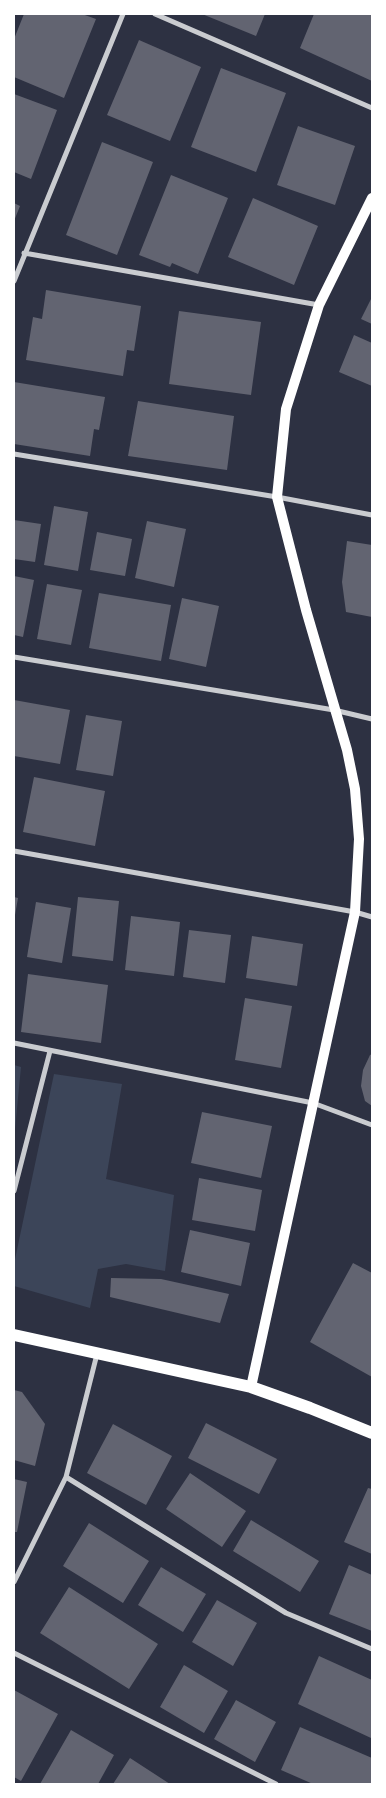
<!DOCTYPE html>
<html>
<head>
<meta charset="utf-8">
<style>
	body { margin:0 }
	#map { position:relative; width:386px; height:1798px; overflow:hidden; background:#2d3142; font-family:"Noto Sans",sans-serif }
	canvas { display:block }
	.frame { position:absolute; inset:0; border:15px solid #fff; pointer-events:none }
</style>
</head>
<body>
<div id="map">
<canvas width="386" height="1798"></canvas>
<div class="frame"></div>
</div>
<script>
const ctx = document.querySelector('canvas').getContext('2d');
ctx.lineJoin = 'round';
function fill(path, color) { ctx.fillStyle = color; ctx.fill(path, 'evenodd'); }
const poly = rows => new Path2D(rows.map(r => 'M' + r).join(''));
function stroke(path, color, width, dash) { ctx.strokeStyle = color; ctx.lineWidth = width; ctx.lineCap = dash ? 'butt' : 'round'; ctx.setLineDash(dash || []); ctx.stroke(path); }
const green = poly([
	[14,1065,21,1067,14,1140],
	[54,1074,122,1084,106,1179,174,1195,165,1271,126,1264,98,1269,90,1308,14,1286,14,1264]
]);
const building = poly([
	[24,14,82,14,96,19,64,98,14,77,14,39],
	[202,14,265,14,256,36],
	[314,14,372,14,372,81,300,48],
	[139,40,201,67,170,141,107,115],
	[221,68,286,93,256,172,191,147],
	[14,94,57,110,31,179,14,172],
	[298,126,355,146,335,205,277,185],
	[102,142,153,162,117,255,66,235],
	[171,175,228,198,198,274,172,263,170,267,139,255],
	[253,198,318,226,294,285,228,257],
	[14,203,20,206,14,221],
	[46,290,141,306,134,351,127,350,123,376,26,360,33,317,42,319],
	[372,297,372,324,361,319],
	[179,311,261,322,251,395,169,384],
	[354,335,372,343,372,386,339,372],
	[14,382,105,397,99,430,94,429,90,456,14,444],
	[138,401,234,416,227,470,128,456],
	[54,506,88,512,78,571,44,565],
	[14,520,41,524,35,562,14,559],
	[147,521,186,529,174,587,135,578],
	[97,532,132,539,125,576,90,570],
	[347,541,372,545,372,617,346,612,342,582],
	[14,576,34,580,23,637,14,635],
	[47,584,82,590,71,645,37,639],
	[99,593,171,605,161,661,89,648],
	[182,598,219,606,206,667,169,659],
	[14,700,70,710,60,764,14,756],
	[86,715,122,721,113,776,76,770],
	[34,777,105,791,95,846,23,832],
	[14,897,18,898,15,915,14,915],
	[78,897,119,901,113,961,72,956],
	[36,902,71,908,62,963,27,957],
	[131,916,180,922,174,976,125,970],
	[189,930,231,935,225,983,183,977],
	[252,936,303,944,297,986,246,978],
	[28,974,108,985,101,1043,21,1032],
	[245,998,292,1006,281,1068,235,1060],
	[372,1054,372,1106,365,1101,361,1086,363,1070,370,1055],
	[202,1112,272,1126,261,1178,191,1163],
	[199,1178,262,1190,255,1231,192,1220],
	[190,1230,250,1243,241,1286,181,1272],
	[353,1263,372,1273,372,1377,310,1342],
	[111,1278,161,1279,229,1294,220,1323,110,1297],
	[14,1390,22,1392,45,1424,35,1466,14,1460],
	[206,1423,277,1459,259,1494,188,1458],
	[113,1424,172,1456,146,1505,87,1473],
	[190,1473,246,1511,222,1547,166,1509],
	[14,1479,27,1482,17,1532,14,1532],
	[368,1488,372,1489,372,1554,344,1542],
	[251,1520,319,1561,300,1592,233,1551],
	[89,1523,149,1561,123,1603,63,1566],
	[349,1565,372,1575,372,1631,329,1614],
	[161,1567,206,1594,183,1632,138,1605],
	[69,1587,158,1644,129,1689,40,1633],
	[217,1600,257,1623,233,1666,192,1642],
	[319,1656,372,1680,371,1738,298,1704],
	[184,1665,228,1691,204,1733,160,1707],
	[14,1690,58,1714,21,1781,14,1777],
	[236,1700,276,1722,255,1762,214,1739],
	[300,1727,372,1758,371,1784,313,1784,281,1770],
	[71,1730,114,1755,98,1784,40,1784],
	[130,1758,170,1784,113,1784]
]);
const minor = poly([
	[155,14,372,108],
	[24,253,319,305],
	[14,281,123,14],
	[14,454,277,497,372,515],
	[14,657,334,710,372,719],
	[14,851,355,912,372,917],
	[14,1043,313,1103,372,1125],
	[14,1191,50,1051],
	[66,1477,286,1613,372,1649],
	[14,1582,66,1477,97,1354],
	[14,1653,276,1784]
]);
const secondary = poly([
	[251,1387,355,912,359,839,355,789,347,750,306,610,277,497,286,409,319,305,372,198]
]);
const primary = poly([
	[14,1335,251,1387,310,1408,372,1433]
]);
fill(green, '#3c4559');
fill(building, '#626471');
stroke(minor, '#caccd0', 5);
stroke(secondary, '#fff', 10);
stroke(primary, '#fff', 12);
</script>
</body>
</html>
